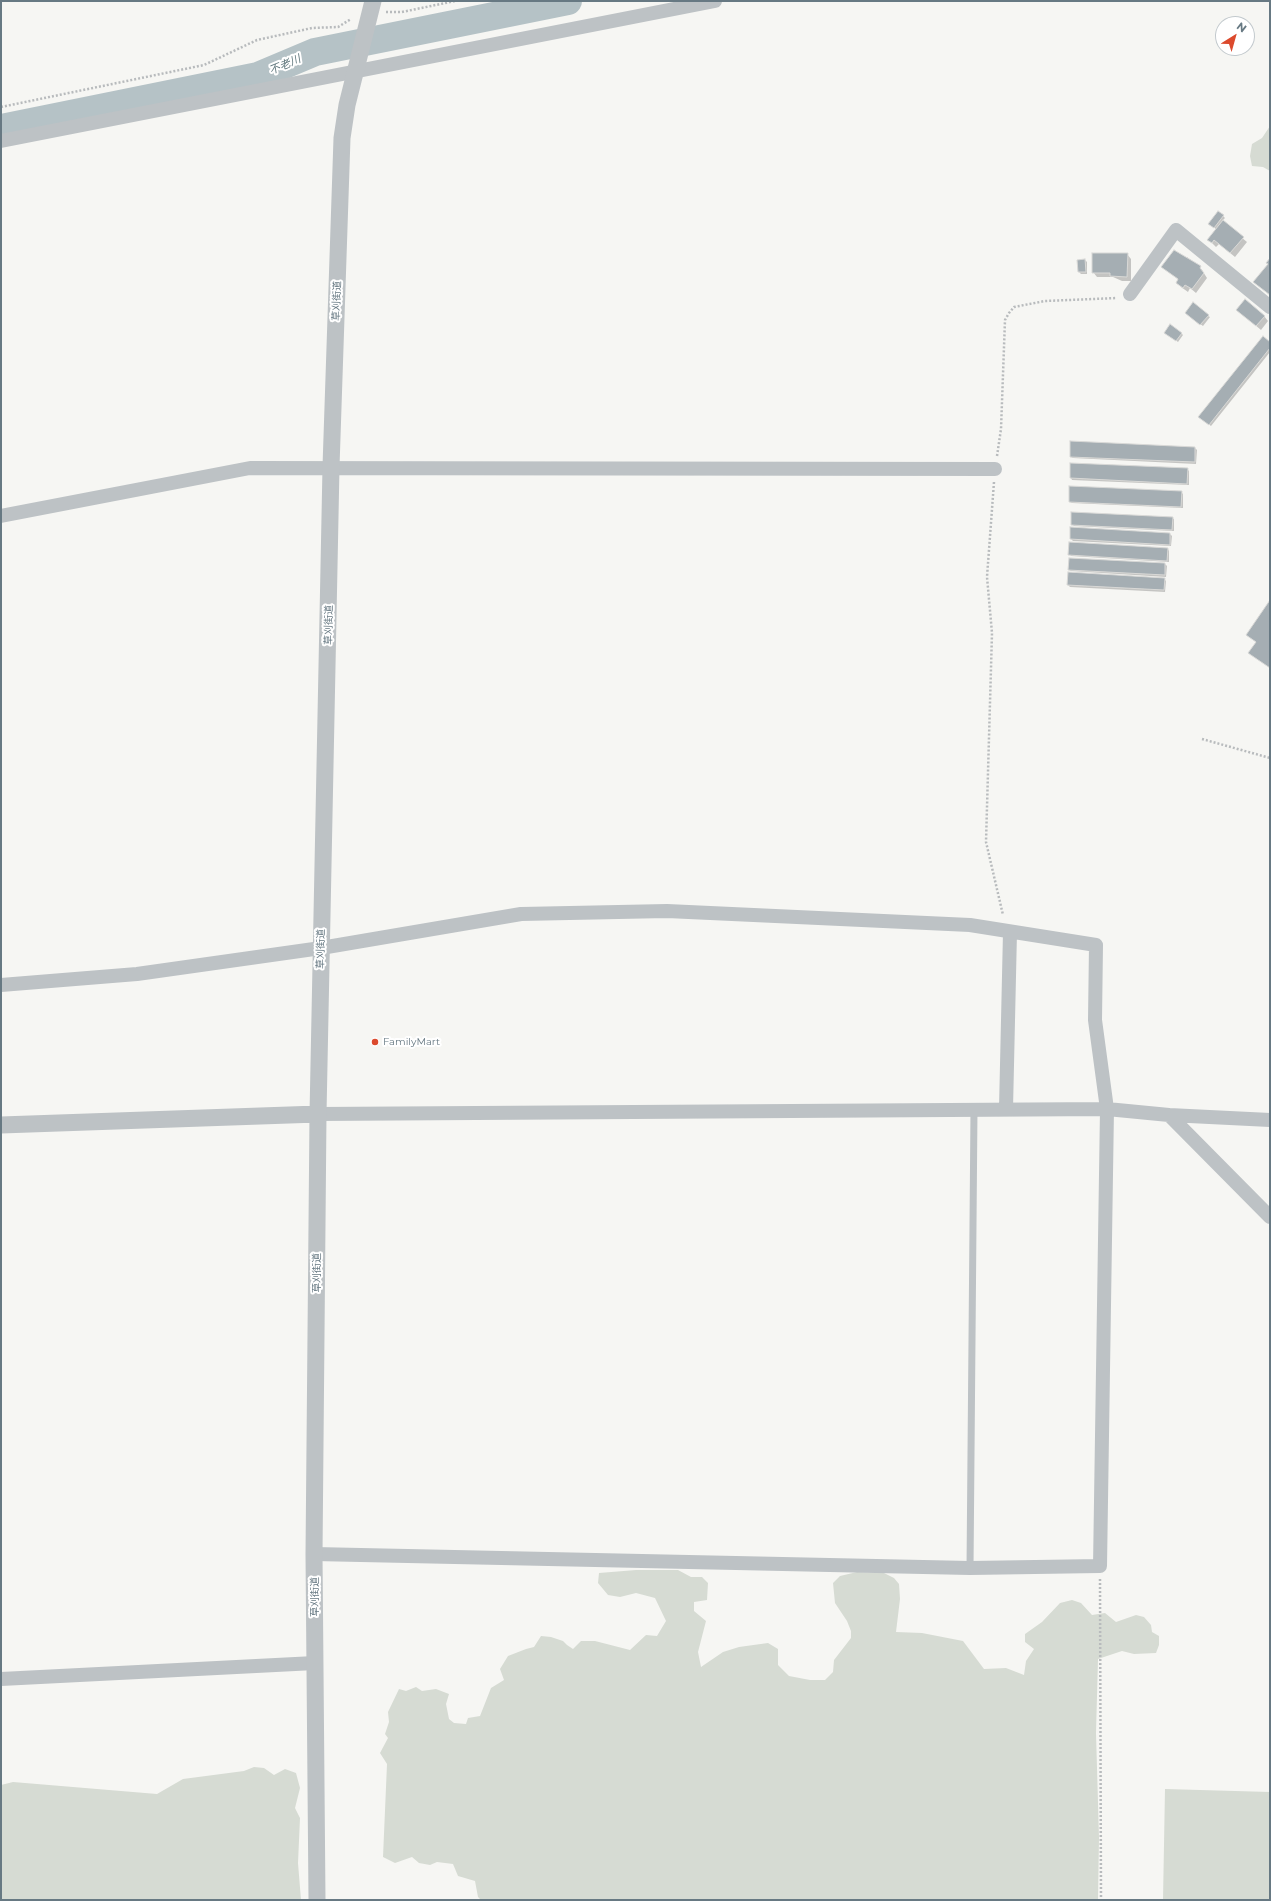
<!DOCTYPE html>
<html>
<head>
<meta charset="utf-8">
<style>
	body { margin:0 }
	#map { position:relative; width:1271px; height:1901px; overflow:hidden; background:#f6f6f3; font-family:Montserrat,sans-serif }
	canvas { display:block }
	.frame { position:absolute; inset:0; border:2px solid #677983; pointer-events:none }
	.north { position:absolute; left:1215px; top:16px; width:40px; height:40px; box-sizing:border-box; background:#fff; border:1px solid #c2c9cd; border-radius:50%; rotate:37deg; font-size:11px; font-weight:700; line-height:16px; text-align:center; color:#677983 }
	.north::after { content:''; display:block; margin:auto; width:14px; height:18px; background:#dc4a2d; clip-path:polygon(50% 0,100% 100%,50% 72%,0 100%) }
</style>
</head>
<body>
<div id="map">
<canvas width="1271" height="1901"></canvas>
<div class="frame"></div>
<div class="north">N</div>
</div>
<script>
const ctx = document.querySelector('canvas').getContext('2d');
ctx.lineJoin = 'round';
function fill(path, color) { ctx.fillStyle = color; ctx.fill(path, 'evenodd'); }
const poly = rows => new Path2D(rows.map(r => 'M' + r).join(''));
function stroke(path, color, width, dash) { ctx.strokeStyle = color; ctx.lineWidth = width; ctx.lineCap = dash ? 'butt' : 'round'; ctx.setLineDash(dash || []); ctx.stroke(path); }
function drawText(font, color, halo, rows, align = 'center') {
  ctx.font = font + ' Montserrat,"Noto Sans JP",sans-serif'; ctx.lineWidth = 4; ctx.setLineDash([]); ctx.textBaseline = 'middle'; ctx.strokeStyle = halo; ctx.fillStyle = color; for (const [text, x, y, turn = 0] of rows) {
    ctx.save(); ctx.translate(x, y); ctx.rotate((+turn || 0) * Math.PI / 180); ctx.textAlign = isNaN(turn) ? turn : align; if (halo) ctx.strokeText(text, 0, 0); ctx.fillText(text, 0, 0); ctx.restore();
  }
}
const green = poly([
	[1270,126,1270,171,1263,167,1252,166,1250,156,1252,144,1262,138],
	[636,1570,678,1570,691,1577,702,1577,708,1583,707,1600,694,1602,694,1611,706,1621,698,1652,701,1667,723,1652,739,1647,768,1643,778,1649,778,1665,789,1676,810,1680,825,1680,833,1672,834,1660,851,1638,851,1631,847,1621,835,1603,833,1583,840,1576,857,1572,884,1573,894,1578,899,1584,900,1599,896,1632,922,1633,963,1641,984,1669,1006,1668,1024,1675,1026,1661,1034,1649,1025,1642,1025,1634,1042,1622,1060,1603,1072,1600,1081,1603,1092,1615,1105,1613,1116,1622,1136,1615,1144,1617,1151,1625,1152,1632,1159,1636,1159,1645,1156,1653,1134,1654,1122,1651,1098,1659,1096,1733,1099,1838,1098,1900,481,1900,478,1897,475,1881,458,1876,453,1864,437,1862,430,1865,419,1863,412,1857,395,1863,383,1857,387,1764,380,1753,388,1738,385,1734,389,1722,388,1712,399,1689,406,1691,416,1687,422,1691,436,1689,449,1694,446,1704,449,1719,454,1723,466,1724,468,1718,480,1716,491,1688,504,1680,500,1669,508,1656,526,1649,534,1647,541,1636,551,1637,563,1641,567,1645,573,1649,581,1641,595,1641,630,1650,646,1635,657,1636,666,1621,655,1598,636,1593,620,1597,608,1595,598,1583,599,1573],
	[254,1767,264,1768,274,1775,285,1769,296,1773,300,1788,295,1808,300,1818,298,1863,301,1900,1,1900,1,1785,13,1782,157,1794,183,1779,244,1771],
	[1165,1789,1270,1792,1270,1900,1163,1900]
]);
const shadow = poly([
	[1223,216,1225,218,1222,221,1247,242,1235,257,1219,244,1216,247,1209,240,1217,230,1211,225],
	[1127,254,1131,259,1131,281,1122,281,1113,277,1097,277,1093,272],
	[1187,257,1200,267,1207,278,1196,293,1190,288,1188,292,1181,287,1179,280,1163,267,1185,259],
	[1085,260,1087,262,1087,274,1081,274,1079,272],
	[1242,314,1264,316,1268,321,1261,330],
	[1188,315,1208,316,1210,317,1203,326],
	[1181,333,1183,335,1178,342,1167,334],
	[1270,343,1270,352,1211,426,1202,419],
	[1195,448,1197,450,1196,464,1073,458,1071,457],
	[1071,464,1187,469,1189,471,1189,485,1072,480,1071,478],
	[1181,492,1183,494,1183,508,1072,503,1070,502],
	[1172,518,1174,519,1174,531,1074,526,1072,524],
	[1170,534,1172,536,1171,546,1073,541,1071,539],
	[1168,549,1169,551,1169,562,1071,556,1070,554],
	[1165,564,1167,566,1166,577,1071,571,1069,570],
	[1164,579,1166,581,1165,592,1070,587,1068,585]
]);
const river = poly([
	[1,128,258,76,315,52,568,1]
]);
const building = poly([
	[1218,211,1224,215,1214,228,1208,224,1218,211],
	[1223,220,1244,237,1230,253,1214,240,1212,243,1207,240,1223,220],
	[1174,250,1201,266,1200,268,1204,273,1192,289,1185,285,1183,288,1176,283,1178,279,1161,267,1174,250],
	[1092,253,1128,253,1127,277,1110,276,1110,273,1092,273,1092,253],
	[1270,258,1270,295,1253,282,1268,264,1266,263,1270,258],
	[1085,259,1086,272,1078,272,1077,260,1085,259],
	[1245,299,1265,316,1256,326,1236,310,1245,299],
	[1193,302,1209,315,1200,325,1185,313,1193,302],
	[1170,324,1182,333,1176,341,1164,333,1170,324],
	[1263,336,1270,342,1270,348,1209,425,1198,417,1263,336],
	[1070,441,1195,447,1195,462,1070,457,1070,441],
	[1070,463,1188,468,1187,484,1070,478,1070,463],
	[1069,486,1182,491,1181,507,1069,502,1069,486],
	[1071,512,1173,517,1172,530,1071,525,1071,512],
	[1070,527,1170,533,1170,545,1070,539,1070,527],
	[1069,542,1168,548,1167,561,1068,555,1069,542],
	[1069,558,1165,563,1165,575,1068,570,1069,558],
	[1068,572,1165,578,1164,590,1067,585,1068,572],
	[1270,600,1270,668,1248,653,1256,642,1246,635,1270,600]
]);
const path = poly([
	[386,12,402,12,455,1],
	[1,107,204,65,257,40,312,28,338,27,351,19],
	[997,456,1001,429,1005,320,1009,313,1014,307,1045,301,1117,298],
	[994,482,987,577,992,633,986,842,1003,915],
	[1202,739,1270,758],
	[1100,1579,1101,1900]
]);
const service = poly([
	[970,1568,974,1110]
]);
const minor = poly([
	[1,141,715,1],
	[1130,294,1176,230,1270,307],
	[1,516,250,468,995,469],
	[1,985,137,974,321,948,521,914,667,911,970,925,1096,945,1095,1020,1107,1109,1100,1566,970,1568,314,1554],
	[1006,1109,1010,932],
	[318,1114,1107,1109,1169,1115,1270,1217],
	[1169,1115,1270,1120],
	[1,1679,315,1663]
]);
const tertiary = poly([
	[1,1125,318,1114],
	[317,1900,314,1554,318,1114,331,467,342,138,347,105,373,1]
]);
const markers = [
	[375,1042,4,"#dc4a2d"]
];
const streetNames = [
	["草刈街道",337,301,-88],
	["草刈街道",329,625,-89],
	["草刈街道",321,949,-89],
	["草刈街道",317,1273,-90],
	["草刈街道",315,1597,-90]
];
const poiNames = [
	["FamilyMart",383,1042]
];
const waterNames = [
	["不老川",285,65,-23]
];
fill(green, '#d6dbd3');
fill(shadow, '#0003');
stroke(river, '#b5c2c6', 28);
fill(building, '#a5aeb3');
stroke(building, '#d8d8d6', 1);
stroke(path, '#b8bbbd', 2.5, [2, 2]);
stroke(service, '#bdc2c5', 7);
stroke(minor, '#bdc2c5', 14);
stroke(tertiary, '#bdc2c5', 17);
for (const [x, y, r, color] of markers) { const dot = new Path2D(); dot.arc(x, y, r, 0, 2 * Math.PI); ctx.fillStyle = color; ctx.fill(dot); stroke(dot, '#fff', 1.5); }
drawText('10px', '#677983', '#fff', streetNames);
drawText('10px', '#677983', '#fff', poiNames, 'left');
drawText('italic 11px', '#637a7f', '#fff', waterNames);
</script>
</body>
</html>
